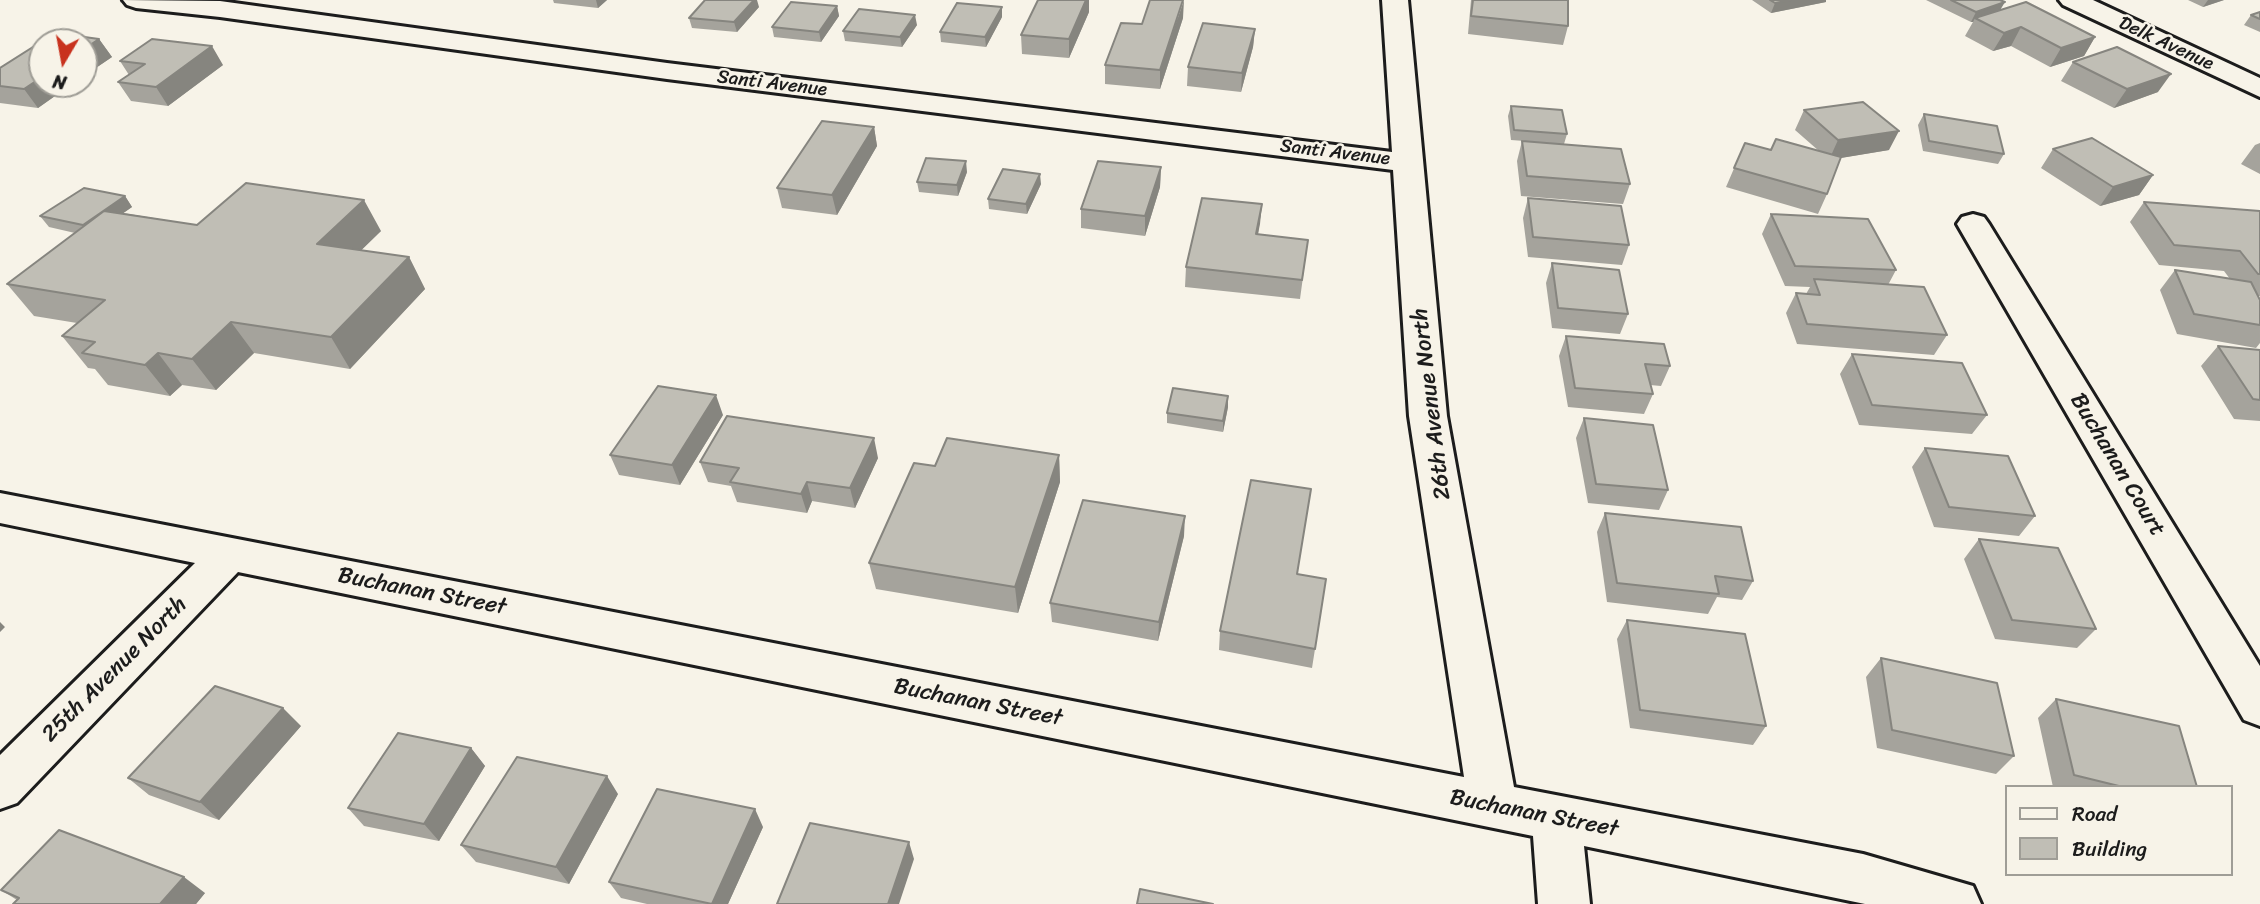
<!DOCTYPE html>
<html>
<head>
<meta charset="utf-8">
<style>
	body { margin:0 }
	#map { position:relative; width:2260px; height:904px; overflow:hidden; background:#f7f3e8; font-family:Sriracha,sans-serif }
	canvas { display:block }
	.legend { position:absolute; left:2005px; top:785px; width:228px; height:91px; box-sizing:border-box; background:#f7f3e8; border:2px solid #9f9d96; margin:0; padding:9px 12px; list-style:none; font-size:21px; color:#1c1c1c }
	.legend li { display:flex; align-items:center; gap:14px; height:35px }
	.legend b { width:35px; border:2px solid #9f9d96 }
	.north { position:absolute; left:28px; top:28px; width:70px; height:70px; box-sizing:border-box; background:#f7f3e8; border:2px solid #9f9d96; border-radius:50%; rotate:190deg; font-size:19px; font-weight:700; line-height:28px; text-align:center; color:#1c1c1c }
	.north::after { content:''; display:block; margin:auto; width:24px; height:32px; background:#c8321e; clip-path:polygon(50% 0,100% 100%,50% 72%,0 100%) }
</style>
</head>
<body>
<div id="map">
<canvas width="2260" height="904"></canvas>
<ul class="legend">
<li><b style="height:9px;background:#f7f3e8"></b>Road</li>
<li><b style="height:19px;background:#c0beb5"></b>Building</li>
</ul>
<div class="north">N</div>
</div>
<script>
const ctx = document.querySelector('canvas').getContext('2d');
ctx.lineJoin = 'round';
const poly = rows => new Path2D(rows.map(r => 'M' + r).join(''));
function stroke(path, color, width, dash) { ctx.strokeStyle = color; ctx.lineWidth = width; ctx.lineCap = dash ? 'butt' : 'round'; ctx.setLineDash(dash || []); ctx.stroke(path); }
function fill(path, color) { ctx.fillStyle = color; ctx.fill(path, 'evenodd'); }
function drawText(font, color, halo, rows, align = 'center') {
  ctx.font = font + ' Sriracha,sans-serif'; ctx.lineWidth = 5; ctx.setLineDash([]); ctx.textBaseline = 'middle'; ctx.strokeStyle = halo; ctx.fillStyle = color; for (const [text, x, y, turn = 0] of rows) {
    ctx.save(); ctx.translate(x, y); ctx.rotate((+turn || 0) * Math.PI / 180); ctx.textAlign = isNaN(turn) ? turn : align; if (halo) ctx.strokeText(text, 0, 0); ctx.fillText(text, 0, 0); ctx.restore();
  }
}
const minor = poly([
	[123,0,220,1,667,63,1392,152,1382,0,1408,0,1447,416,1514,787,1863,854,1973,886,1981,904,1865,904,1584,846,1590,904,1538,904,1533,836,238,572,17,803,0,809,0,755,195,563,0,523,0,493,1464,777,1409,416,1393,170,667,79,220,17,136,8,127,5,123,0],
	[2059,0,2093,0,2260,78,2260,97,2063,5,2059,0],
	[1973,214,1984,217,1989,224,2260,666,2260,726,2244,720,1957,224,1962,217,1973,214]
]);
const wall = poly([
	[553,0,607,0,598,8,554,3],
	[1038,0,1089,0,1089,12,1069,58,1022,54,1021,35],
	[1471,0,1568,0,1568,26,1563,45,1468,34],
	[1752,0,1826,0,1826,2,1771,13],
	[1926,0,2000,0,2001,10,2095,37,2084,56,2050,67,2011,46,1993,51,1965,36,1973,22,1971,22],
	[2188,0,2224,0,2203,7],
	[837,6,839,16,821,42,774,37,772,27],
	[759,7,737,32,692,28,689,18],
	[2260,12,2260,32,2244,25,2251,15],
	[1002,17,986,47,941,42,940,32],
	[1183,18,1160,89,1105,84,1105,65,1142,24],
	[917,25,902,47,845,41,843,31],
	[1255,29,1253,47,1241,92,1187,86,1188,67],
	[55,33,99,39,112,57,84,76,84,42,42,42,42,84,72,84,38,108,0,103,0,68],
	[120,61,223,65,168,106,131,101,118,82,129,75],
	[2073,62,2158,92,2114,108,2061,81],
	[1511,106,1567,134,1564,144,1511,140,1508,116],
	[1804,110,1889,150,1840,158,1827,194,1818,214,1726,187,1745,143,1771,150,1819,151,1795,130],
	[1924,114,2004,154,1998,164,1923,151,1918,125],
	[874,127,877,146,837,215,782,208,777,188],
	[1522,141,1630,184,1623,204,1521,196,1517,161],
	[2260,143,2260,174,2241,164,2255,145],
	[2053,149,2153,175,2139,195,2100,206,2041,168],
	[1161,167,1160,187,1145,236,1081,228,1081,209],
	[967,172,958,196,919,192,917,182],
	[1041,184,1027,214,989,209,988,199],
	[125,196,132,207,123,213,197,225,381,231,361,250,409,257,425,289,350,369,254,353,216,390,182,385,170,396,108,385,95,369,88,368,62,336,77,323,34,316,7,284,75,233,49,227,40,216],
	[1528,198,1629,245,1622,265,1528,257,1523,218],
	[2144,202,2260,211,2260,296,2258,296,2260,300,2260,343,2256,348,2177,334,2160,290,2175,270,2230,279,2224,271,2159,265,2130,222],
	[1262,204,1258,234,1308,240,1300,299,1185,287,1186,267],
	[1771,214,1896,270,1888,285,1947,335,1934,355,1797,344,1786,313,1796,293,1806,294,1810,287,1785,286,1762,234],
	[1552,263,1628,314,1620,334,1552,328,1546,283],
	[1566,336,1670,366,1661,386,1650,385,1653,394,1644,414,1568,407,1559,356],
	[2218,346,2260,350,2260,421,2234,419,2201,366],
	[1852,354,1987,415,1972,434,1859,425,1840,374],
	[1228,407,1223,432,1167,423,1167,413],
	[723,415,680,485,619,475,610,455],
	[1584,418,1668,490,1659,510,1588,503,1576,438],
	[1925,448,2035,516,2019,536,1934,527,1912,467],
	[1059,455,1060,482,1018,613,876,589,869,563,935,466],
	[878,458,855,508,812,501,807,513,737,502,731,486,708,482,700,462],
	[1605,513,1753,581,1742,600,1717,597,1708,614,1607,602,1597,532],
	[1184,536,1158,641,1052,622,1050,603],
	[1979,539,2096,629,2077,648,1995,639,1964,559],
	[1297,574,1315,649,1312,668,1219,650,1220,631],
	[1627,620,1766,726,1753,745,1630,728,1617,639],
	[1881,658,2014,756,1996,774,1877,748,1866,677],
	[2056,699,2197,787,2053,787,2038,718],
	[301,726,219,820,149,795,128,778],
	[471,748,485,766,439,841,364,826,348,808],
	[618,794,569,884,476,862,461,845],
	[763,827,728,904,647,904,621,898,609,882],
	[1,890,205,893,196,904,13,904,17,900]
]);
const shadedWall = poly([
	[596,0,607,0,598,8],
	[754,0,757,0,759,7,737,32,734,22],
	[1086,0,1089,0,1089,12,1069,58,1069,39],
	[1184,0,1183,18,1160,89,1160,70],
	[1791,0,1826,0,1826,2,1771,13,1775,3],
	[2208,0,2224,0,2203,7],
	[2005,2,1999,12,1975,18,1973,22,1971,22,1976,12],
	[837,6,839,16,821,42,819,32],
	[1002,7,1002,17,986,47,985,37],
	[915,15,917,25,902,47,900,37],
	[2021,27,2011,46,1993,51,2004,33],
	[1255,29,1253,47,1241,92,1242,73],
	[2095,37,2084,56,2050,67,2061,48],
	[99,39,112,57,84,76,84,49],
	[212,46,223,65,168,106,156,87],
	[2171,74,2158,92,2114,108,2127,89],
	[42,77,42,84,72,84,38,108,24,89],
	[874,127,877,146,837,215,832,195],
	[1899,131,1889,150,1829,160,1838,140],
	[966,161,967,172,958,196,957,185],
	[1161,167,1160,187,1145,236,1145,216],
	[1040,174,1041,184,1027,214,1026,204],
	[2153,175,2139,195,2100,206,2113,187],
	[125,196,132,207,91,236,83,225],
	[364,200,381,231,336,275,317,244],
	[1262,204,1260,224,1254,254,1256,234],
	[409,257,425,289,350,369,331,337],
	[231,322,254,353,216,390,192,359],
	[158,353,182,385,170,396,145,365],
	[716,395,723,415,680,485,672,465],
	[1228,396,1228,407,1223,432,1223,421],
	[874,438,878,458,855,508,850,488],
	[1059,455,1060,482,1018,613,1015,587],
	[807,482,812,501,807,513,801,494],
	[1185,516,1184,536,1158,641,1159,622],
	[0,622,5,627,0,632],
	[283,708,301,726,219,820,200,802],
	[471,748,485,766,439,841,424,824],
	[607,776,618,794,569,884,556,867],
	[755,809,763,827,728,904,712,904],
	[909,842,914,859,899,904,888,904],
	[184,877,205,893,196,904,160,904]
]);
const building = poly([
	[705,0,754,0,734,22,689,18,705,0],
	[1038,0,1086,0,1069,39,1021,35,1038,0],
	[1150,0,1183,0,1160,70,1105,65,1121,23,1142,24,1150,0],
	[1473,0,1568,0,1568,26,1471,16,1473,0],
	[1770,0,1791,0,1775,3,1770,0],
	[1951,0,2000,0,2005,2,1976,12,1951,0],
	[791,2,837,6,819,32,772,27,791,2],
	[2026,2,2095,37,2061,48,2021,27,2004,33,1975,18,2026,2],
	[957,3,1002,7,985,37,940,32,957,3],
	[859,9,915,15,900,37,843,31,859,9],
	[2260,12,2260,19,2251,15,2260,12],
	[1203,23,1255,29,1242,73,1188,67,1203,23],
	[55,33,99,39,84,49,84,42,42,42,42,77,24,89,0,86,0,68,55,33],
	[152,39,212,46,156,87,118,82,145,64,120,61,152,39],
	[2117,47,2171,74,2127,89,2073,62,2117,47],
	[1863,102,1899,131,1838,140,1804,110,1863,102],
	[1511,106,1562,110,1567,134,1514,130,1511,106],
	[1924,114,1997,126,2004,154,1929,141,1924,114],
	[822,121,874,127,832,195,777,188,822,121],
	[2092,138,2153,175,2113,187,2053,149,2092,138],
	[1776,139,1841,157,1827,194,1734,168,1745,143,1771,150,1776,139],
	[1522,141,1621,149,1630,184,1527,176,1522,141],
	[926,158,966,161,957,185,917,182,926,158],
	[1098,161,1161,167,1145,216,1081,209,1098,161],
	[1003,169,1040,174,1026,204,988,199,1003,169],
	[246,183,364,200,317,244,409,257,331,337,231,322,192,359,158,353,145,365,82,353,95,342,62,336,105,300,7,284,104,211,197,225,246,183],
	[84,188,125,196,83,225,40,216,84,188],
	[1202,198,1262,204,1256,234,1308,240,1302,280,1186,267,1202,198],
	[1528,198,1621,206,1629,245,1533,237,1528,198],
	[2144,202,2260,211,2260,274,2258,274,2240,251,2174,245,2144,202],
	[1771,214,1868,219,1896,270,1795,266,1771,214],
	[1552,263,1619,270,1628,314,1558,308,1552,263],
	[2175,270,2251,282,2260,300,2260,325,2194,314,2175,270],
	[1814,279,1924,287,1947,335,1807,324,1796,293,1820,295,1814,279],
	[1566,336,1664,344,1670,366,1645,364,1653,394,1575,388,1566,336],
	[2218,346,2260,350,2260,400,2253,399,2218,346],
	[1852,354,1962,363,1987,415,1872,405,1852,354],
	[658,386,716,395,672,465,610,455,658,386],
	[1173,388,1228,396,1223,421,1167,413,1173,388],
	[727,416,874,438,850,488,807,482,801,494,730,482,739,468,700,462,727,416],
	[1584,418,1653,425,1668,490,1596,484,1584,418],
	[947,438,1059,455,1015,587,869,563,914,463,935,466,947,438],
	[1925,448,2008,456,2035,516,1949,507,1925,448],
	[1251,480,1311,489,1297,574,1326,579,1315,649,1220,631,1251,480],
	[1083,500,1185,516,1159,622,1050,603,1083,500],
	[1605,513,1741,527,1753,581,1715,576,1719,594,1617,583,1605,513],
	[1979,539,2058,548,2096,629,2012,620,1979,539],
	[1627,620,1745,634,1766,726,1640,710,1627,620],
	[1881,658,1997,683,2014,756,1892,730,1881,658],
	[215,686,283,708,200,802,128,778,215,686],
	[2056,699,2179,726,2197,787,2123,787,2074,775,2056,699],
	[398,733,471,748,424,824,348,808,398,733],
	[517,757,607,776,556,867,461,845,517,757],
	[657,789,755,809,712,904,609,882,657,789],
	[810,823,909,842,888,904,777,904,810,823],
	[59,830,184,877,160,904,13,904,19,898,1,890,59,830],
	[1140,889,1213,904,1137,904,1140,889]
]);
const farStreetnames = [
	["Delk Avenue",2166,44,25],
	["Santi Avenue",772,84,7],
	["Santi Avenue",1335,153,7]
];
const streetNames = [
	["26th Avenue North",1432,404,-97],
	["Buchanan Court",2117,465,59],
	["Buchanan Street",422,592,11],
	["25th Avenue North",115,670,-45],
	["Buchanan Street",978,703,11],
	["Buchanan Street",1534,814,11]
];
stroke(minor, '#1c1c1c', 6);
fill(minor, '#f7f3e8');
fill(wall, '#a5a39c');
fill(shadedWall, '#86857f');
fill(building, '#c0beb5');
stroke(building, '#86857f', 2);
drawText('19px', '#1c1c1c', '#f7f3e8', farStreetnames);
drawText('23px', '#1c1c1c', '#f7f3e8', streetNames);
</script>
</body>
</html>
